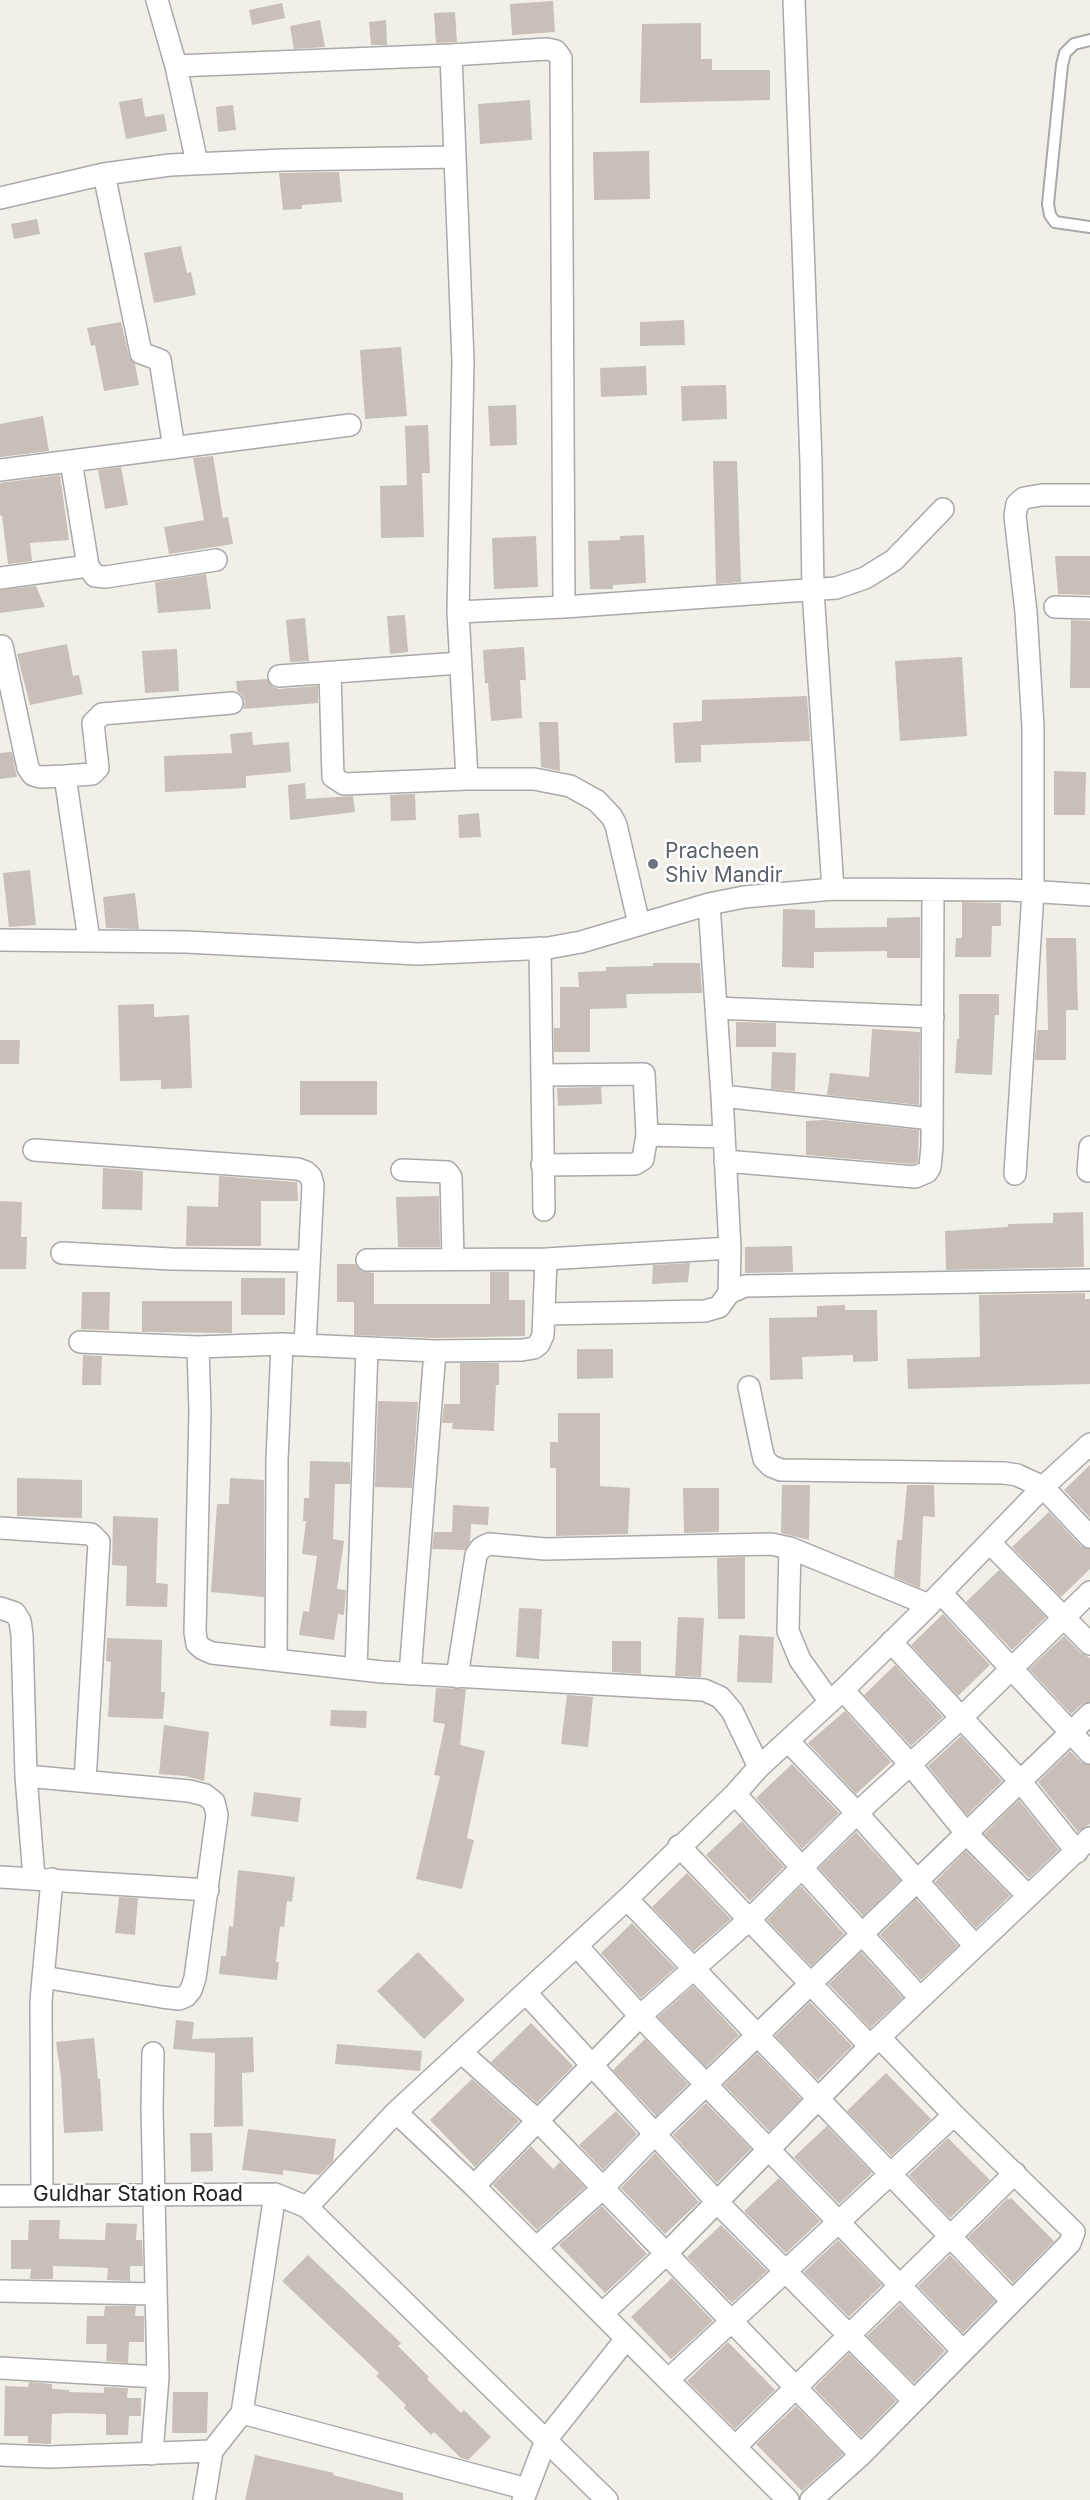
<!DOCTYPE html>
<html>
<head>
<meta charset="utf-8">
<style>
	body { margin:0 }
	canvas { display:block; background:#f2efe9 }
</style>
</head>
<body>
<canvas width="1090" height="2500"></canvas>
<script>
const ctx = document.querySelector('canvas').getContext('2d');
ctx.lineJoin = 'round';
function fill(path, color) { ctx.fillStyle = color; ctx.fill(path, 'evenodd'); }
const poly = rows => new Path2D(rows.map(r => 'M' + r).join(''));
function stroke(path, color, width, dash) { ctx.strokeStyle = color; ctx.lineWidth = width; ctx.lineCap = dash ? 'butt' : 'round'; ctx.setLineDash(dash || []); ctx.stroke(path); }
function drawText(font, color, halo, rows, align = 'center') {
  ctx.font = font + ' Inter,sans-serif'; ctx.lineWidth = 5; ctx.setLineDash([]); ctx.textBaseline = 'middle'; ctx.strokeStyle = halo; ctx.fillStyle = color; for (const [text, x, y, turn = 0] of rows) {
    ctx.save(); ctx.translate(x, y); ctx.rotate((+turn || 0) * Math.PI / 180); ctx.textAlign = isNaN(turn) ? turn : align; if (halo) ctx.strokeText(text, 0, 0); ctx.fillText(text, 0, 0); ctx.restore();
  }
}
const building = poly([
	[553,1,555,32,512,35,510,4],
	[282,3,285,18,252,25,249,10],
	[455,12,457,42,436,43,434,13],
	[320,20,325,47,294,49,290,26],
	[386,20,387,45,371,45,369,22],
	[701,23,701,59,712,59,712,70,770,70,770,100,640,103,642,24],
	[142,98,145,117,164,114,167,131,126,139,119,102],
	[530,100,532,140,480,144,478,104],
	[233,105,236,130,218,132,216,107],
	[649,151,650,199,594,200,593,152],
	[339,172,342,202,302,205,302,209,283,210,279,173],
	[37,219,40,234,14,239,11,224],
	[181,246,187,273,191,272,196,295,154,303,144,253],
	[684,320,685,345,640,346,640,322],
	[121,322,129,356,135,364,139,385,104,391,95,345,91,346,87,328],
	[401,347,407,416,365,419,360,350],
	[646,366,647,395,601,397,600,368],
	[726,385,727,419,682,421,681,386],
	[516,405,517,445,490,446,488,406],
	[43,416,49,451,0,457,0,424],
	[428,425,430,473,422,473,424,537,381,538,380,486,407,485,405,426],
	[213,456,223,518,228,517,233,544,169,554,164,527,204,520,193,458],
	[713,461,737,461,741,582,716,584],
	[121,467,128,505,105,509,98,470],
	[60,475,69,540,30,543,32,561,8,564,2,515,0,516,0,483],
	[644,535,646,583,613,585,613,589,590,589,588,541,620,540,620,536],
	[536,536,538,587,494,589,492,538],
	[1055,556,1090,556,1090,595,1058,594],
	[206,574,211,609,158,613,155,582],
	[36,586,45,607,0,613,0,590],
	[405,615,408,652,390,654,387,616],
	[305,618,309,661,290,662,286,620],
	[1071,620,1090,621,1090,688,1070,688],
	[67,644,73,676,79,675,83,694,30,705,17,654],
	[524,647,526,680,520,680,522,718,491,721,488,683,485,683,483,650],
	[177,649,179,691,145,693,142,651],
	[962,657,967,736,900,741,895,661],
	[267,679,273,687,279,689,318,686,318,703,243,709,245,701,242,695,237,691,236,681],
	[807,696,810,741,701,745,701,762,675,763,673,723,702,721,702,700],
	[539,722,558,722,560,771,541,767],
	[252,732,253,745,289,742,291,772,246,776,246,788,165,792,164,756,232,753,230,734],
	[12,752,17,777,0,779,0,753],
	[1054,771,1086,772,1085,815,1054,815],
	[305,783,306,799,353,796,355,812,290,820,288,785],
	[415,794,416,820,391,821,390,795],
	[479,813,481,837,459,838,458,815],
	[30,870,36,925,9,927,3,873],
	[135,893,139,929,106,928,103,897],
	[962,902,1001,903,1001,926,992,926,991,957,955,957,956,938,962,938],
	[783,909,815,910,815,928,887,927,887,918,920,917,920,958,887,958,887,951,814,952,814,968,782,967],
	[1046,938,1076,938,1078,1010,1066,1010,1066,1060,1035,1060,1037,1030,1048,1030],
	[653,963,700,963,702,993,626,994,627,1008,590,1009,590,1052,554,1052,554,1028,560,1028,560,987,579,987,578,972,606,971,606,967,653,966],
	[959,994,999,994,999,1015,995,1015,992,1075,955,1073,957,1039,959,1039],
	[154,1004,154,1017,189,1015,192,1088,161,1089,161,1080,120,1081,118,1005],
	[736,1022,776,1023,776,1047,736,1047],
	[872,1029,920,1032,919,1105,827,1095,830,1073,869,1077],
	[0,1040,20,1040,19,1064,0,1064],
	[772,1052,796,1053,795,1091,771,1089],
	[300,1081,377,1081,377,1115,300,1115],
	[601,1087,602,1104,558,1106,557,1088],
	[824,1120,919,1130,918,1162,913,1164,806,1155,806,1121],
	[103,1168,143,1171,142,1210,102,1209],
	[219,1176,295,1182,297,1182,298,1201,261,1201,261,1246,186,1246,187,1206,218,1207],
	[439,1196,440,1247,398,1247,396,1197],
	[0,1201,22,1202,21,1237,27,1237,26,1269,0,1269],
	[1083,1212,1084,1267,946,1270,945,1231,1008,1227,1008,1224,1053,1223,1053,1213],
	[792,1246,793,1272,745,1273,745,1247],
	[690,1263,688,1282,652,1284,653,1265],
	[337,1264,355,1264,361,1271,374,1273,374,1304,490,1304,490,1272,509,1272,509,1300,525,1300,525,1336,435,1338,354,1335,354,1302,337,1302],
	[241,1278,285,1278,285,1315,241,1315],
	[82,1292,110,1292,109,1330,81,1329],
	[1085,1293,1085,1299,1090,1299,1090,1384,908,1389,907,1359,980,1357,979,1295],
	[142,1301,232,1301,232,1333,142,1332],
	[845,1305,845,1310,877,1310,878,1361,853,1362,853,1355,802,1357,803,1379,770,1380,769,1318,817,1317,817,1306],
	[577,1349,613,1349,613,1378,577,1379],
	[83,1355,102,1356,101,1385,82,1385],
	[460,1363,499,1363,499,1385,496,1385,494,1431,452,1429,453,1423,442,1423,444,1404,460,1404],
	[378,1401,418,1402,412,1488,375,1487],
	[558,1413,600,1413,600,1486,630,1488,628,1534,556,1536,556,1468,550,1468,550,1442,558,1442],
	[310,1461,350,1462,350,1484,335,1484,333,1539,344,1541,337,1589,346,1590,344,1615,338,1614,334,1640,299,1635,303,1611,309,1612,317,1556,302,1554,306,1521,303,1521,304,1498,309,1498],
	[1090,1465,1090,1518,1064,1490],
	[17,1478,82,1480,82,1518,17,1516],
	[230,1478,264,1480,264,1597,211,1592,217,1504,229,1504],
	[782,1485,810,1485,809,1540,781,1533],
	[907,1485,934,1485,935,1517,923,1516,920,1588,894,1577,897,1540,902,1540],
	[683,1488,719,1488,719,1532,684,1533],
	[453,1505,489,1507,488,1525,471,1524,470,1542,465,1550,432,1549,434,1532,452,1532],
	[1049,1512,1081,1546,1090,1549,1090,1569,1061,1597,1012,1547],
	[113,1516,158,1518,156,1583,168,1584,167,1607,126,1606,127,1566,112,1565],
	[745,1557,745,1619,718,1619,717,1558],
	[999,1570,1046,1617,1012,1650,966,1602],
	[519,1608,542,1609,539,1659,516,1657],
	[943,1614,990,1665,958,1696,911,1645],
	[678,1617,704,1618,701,1677,675,1676],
	[739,1635,774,1637,772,1683,737,1682],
	[1064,1636,1081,1653,1090,1658,1090,1702,1082,1704,1071,1714,1029,1669],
	[107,1638,162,1640,161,1692,165,1692,163,1719,108,1717,111,1662,106,1661],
	[612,1641,641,1641,641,1674,612,1672],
	[895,1665,943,1717,911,1746,864,1695],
	[436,1688,466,1689,460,1745,485,1751,467,1838,474,1840,462,1889,416,1879,440,1776,434,1775,445,1724,433,1722],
	[567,1695,593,1697,588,1747,561,1744],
	[331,1710,367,1711,366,1728,330,1726],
	[845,1711,891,1762,856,1794,808,1743],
	[164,1725,209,1732,204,1781,185,1776,159,1774],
	[961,1736,1002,1781,967,1815,928,1766],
	[1070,1751,1081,1762,1090,1765,1090,1824,1078,1832,1038,1782],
	[792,1764,839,1813,802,1849,756,1798],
	[254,1792,301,1798,298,1822,251,1816],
	[1019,1800,1059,1850,1029,1878,984,1834],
	[742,1821,784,1867,750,1901,706,1855],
	[856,1832,900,1880,863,1916,819,1868],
	[966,1851,1010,1896,976,1928,935,1882],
	[238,1870,295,1877,292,1902,287,1901,284,1927,280,1926,276,1962,279,1962,277,1980,219,1974,221,1956,226,1956,229,1926,233,1927],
	[687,1873,731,1919,694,1951,652,1907],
	[801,1886,844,1934,811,1966,767,1920],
	[119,1897,138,1898,135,1935,115,1933],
	[916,1899,958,1946,921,1980,880,1935],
	[632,1923,675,1968,641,1998,601,1953],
	[418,1952,465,2000,424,2039,377,1991],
	[861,1952,903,1998,870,2028,829,1984],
	[693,1986,739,2035,706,2067,658,2017],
	[810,2002,852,2046,818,2080,775,2036],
	[176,2020,194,2022,192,2039,253,2037,254,2072,242,2073,243,2126,214,2127,215,2053,173,2049],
	[531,2023,573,2066,537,2103,491,2062],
	[94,2038,98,2079,100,2079,103,2131,64,2133,61,2077,56,2042],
	[645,2039,688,2084,656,2116,613,2070],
	[337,2044,422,2051,420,2071,335,2064],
	[757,2053,801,2099,769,2131,724,2085],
	[886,2073,931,2119,891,2156,847,2111],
	[472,2079,519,2121,475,2167,430,2120],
	[706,2103,751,2149,717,2183,673,2135],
	[616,2111,637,2134,603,2170,579,2145],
	[827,2126,872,2173,839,2204,794,2157],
	[248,2129,336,2139,333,2161,319,2175,283,2170,283,2175,242,2170],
	[190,2133,212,2133,213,2171,191,2172],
	[948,2138,990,2180,950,2218,909,2175],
	[531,2146,553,2169,560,2162,585,2187,537,2230,493,2185],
	[655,2153,699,2202,665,2234,621,2188],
	[779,2178,820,2221,786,2253,744,2211],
	[1008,2198,1009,2200,1011,2198,1054,2241,1013,2283,968,2237],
	[602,2206,647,2254,605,2293,559,2245],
	[29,2220,60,2220,59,2239,105,2240,106,2223,137,2224,136,2240,142,2240,143,2266,130,2266,130,2281,107,2280,108,2268,87,2267,53,2266,53,2279,30,2279,31,2269,11,2269,11,2240,28,2240],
	[721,2225,767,2271,732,2303,687,2257],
	[838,2240,882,2285,849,2317,804,2272],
	[308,2255,401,2343,398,2346,429,2377,427,2379,461,2413,464,2410,491,2437,468,2460,461,2458,434,2432,431,2435,404,2408,406,2405,376,2376,379,2373,282,2281],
	[950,2255,995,2301,963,2333,918,2286],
	[672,2278,713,2321,671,2359,631,2317],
	[900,2304,945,2351,914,2383,867,2336],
	[105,2306,136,2306,135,2316,144,2316,144,2342,129,2342,128,2363,106,2361,107,2344,86,2344,87,2316,104,2316],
	[728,2342,775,2390,735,2429,687,2381],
	[849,2353,896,2401,861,2437,814,2388],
	[29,2382,52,2384,52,2389,69,2390,69,2392,104,2393,104,2387,128,2388,127,2398,141,2398,141,2416,129,2416,128,2435,106,2435,106,2414,69,2413,52,2414,51,2444,28,2443,28,2436,4,2436,5,2386,28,2387],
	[173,2392,208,2392,207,2433,172,2433],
	[796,2406,843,2454,802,2491,756,2444],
	[255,2455,334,2473,333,2475,403,2493,403,2500,245,2500]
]);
const service = poly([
	[1090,40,1074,44,1065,53,1062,65,1048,204,1050,215,1055,222,1090,227]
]);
const minor = poly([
	[157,0,176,66,197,163],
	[794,0,811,462,813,591,833,889],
	[451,55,463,361,458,612,467,779,534,779,570,786,597,801,612,817,616,825,639,924],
	[176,66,451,55,547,49,556,51,561,58,564,607],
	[104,174,141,353,160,360,174,448],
	[0,198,104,174,170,165,284,160,455,157],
	[71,461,88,566,95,576,106,577,216,560],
	[0,470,350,425],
	[0,578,88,566],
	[1055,607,1090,608],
	[458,612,564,607,836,588,865,578,894,560,943,509],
	[2,646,28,768,33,775,40,777,65,776,89,940],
	[330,673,333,777,344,784,467,779],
	[279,676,460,663],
	[65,776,92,774,98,768,93,723,102,714,232,703],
	[709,904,722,1096,730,1248,729,1293],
	[0,940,186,942,418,954,548,948,581,942,709,904,744,897,833,889,1011,890,1090,895],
	[540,948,544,1210],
	[716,1008,933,1017],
	[722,1096,932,1119],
	[647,1135,724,1137],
	[34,1150,298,1169,306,1172,311,1177,313,1185,305,1345],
	[725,1161,915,1177,927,1172,930,1167,932,1146,933,890],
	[542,1165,635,1164,643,1159,647,1135,644,1074,544,1075],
	[402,1170,447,1172,451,1177,453,1259],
	[1088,1171,1090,1147],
	[1015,1174,1033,892,1033,727,1026,612,1015,516,1017,504,1024,498,1042,495,1090,495],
	[62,1253,171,1259,307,1261],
	[367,1260,546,1259,730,1248],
	[545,1314,705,1311,719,1307,729,1293,745,1286,1090,1280],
	[80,1342,198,1347,282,1344,435,1351,522,1350,534,1348,539,1344,543,1335,546,1259],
	[198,1347,200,1412,195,1632,197,1644,203,1649,212,1653,382,1672,704,1690,720,1697,732,1711,759,1767],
	[749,1387,761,1446,764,1459,771,1466,781,1470,1004,1473,1017,1475,1043,1487,1090,1537],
	[0,1528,91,1534,99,1542,85,1781],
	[990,1543,1090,1644],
	[790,1548,788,1631,800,1660,830,1702],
	[941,1593,1090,1753],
	[0,1608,15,1613,20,1621,22,1635,26,1776,34,1878],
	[891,1642,1021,1782,1077,1852],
	[276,1660,277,1460,282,1344],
	[356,1669,367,1348],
	[410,1674,435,1351],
	[457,1677,476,1555,481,1548,489,1544,545,1549,771,1544,790,1548,929,1605],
	[843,1690,910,1764,966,1833,1027,1895],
	[788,1741,857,1813,975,1946],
	[26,1776,189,1791,205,1795,214,1802,217,1815,195,1978,191,1990,186,1996,179,1999,162,1997,43,1977],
	[735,1794,920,1998],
	[679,1846,870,2046],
	[0,1877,208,1890],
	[627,1899,1012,2301],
	[577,1946,640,2016,963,2351],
	[526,1993,717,2202,914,2401],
	[462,2053,537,2120,861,2455],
	[396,2112,474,2186,788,2500],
	[474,2186,640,2016,750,1919,857,1813,961,1718,1090,1592],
	[275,2194,242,2413,527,2489],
	[42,2195,41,2001,52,1879],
	[0,2196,275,2194,307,2207,607,2500],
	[307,2207,396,2112,627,1899,735,1794,759,1767,843,1690,929,1605,1043,1487,1090,1444],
	[536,2248,602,2189,655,2134,1090,1714],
	[0,2291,155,2294],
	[602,2314,665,2255,870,2046,1090,1838],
	[0,2368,158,2377],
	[668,2380,954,2115],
	[735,2447,1015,2173],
	[152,2454,158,2377,152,2108,153,2053],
	[0,2455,49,2457,212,2451,242,2413],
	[204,2500,212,2451],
	[523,2500,546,2440,626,2339],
	[811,2500,861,2455,1070,2243,1074,2232,954,2115,879,2037]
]);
const markers = [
	[653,864,6,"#6b7280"]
];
const worshipNames = [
	["Pracheen",665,852],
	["Shiv Mandir",665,876]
];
const streetNames = [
	["Guldhar Station Road",138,2195]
];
fill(building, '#c7bfb8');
stroke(service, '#a9a9a9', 14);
stroke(minor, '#a9a9a9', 24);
stroke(service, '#fff', 10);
stroke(minor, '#fff', 21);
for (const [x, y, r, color] of markers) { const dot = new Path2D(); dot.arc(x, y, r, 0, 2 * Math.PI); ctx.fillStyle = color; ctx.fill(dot); stroke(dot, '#fff', 2); }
drawText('21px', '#5b616d', '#fff', worshipNames, 'left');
drawText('21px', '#222', '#fff', streetNames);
</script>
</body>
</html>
